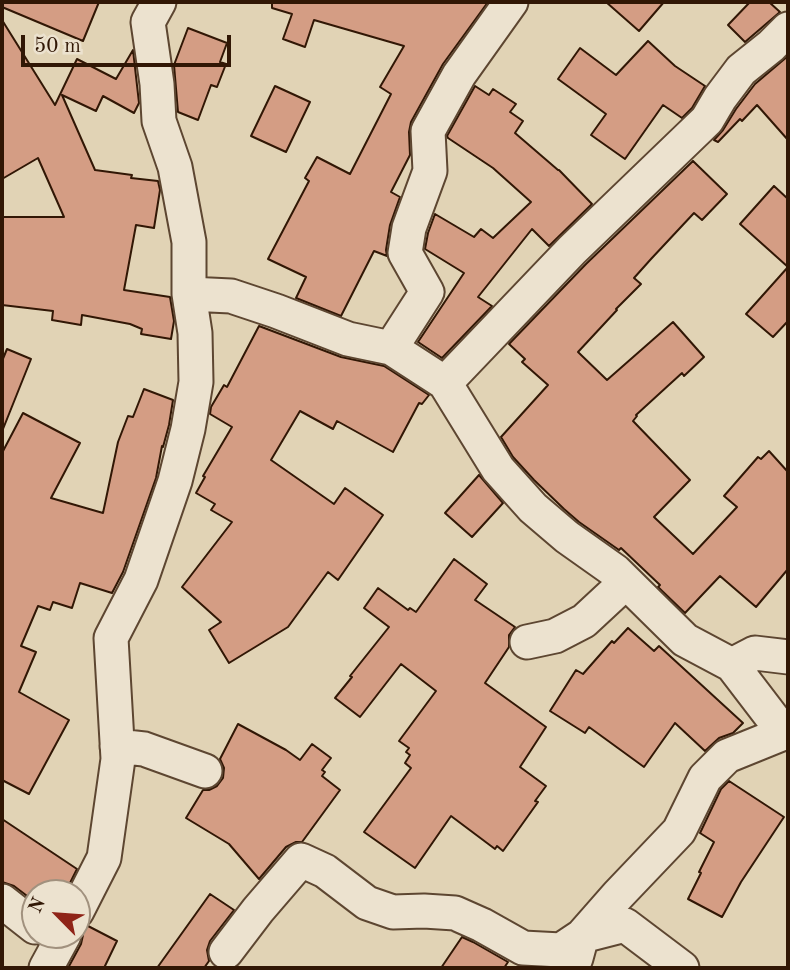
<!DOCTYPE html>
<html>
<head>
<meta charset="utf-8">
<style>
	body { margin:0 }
	#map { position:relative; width:790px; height:970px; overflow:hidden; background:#e1d3b5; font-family:"Old Standard TT",serif }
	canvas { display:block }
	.frame { position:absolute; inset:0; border:4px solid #311705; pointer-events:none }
	.north { position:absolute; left:21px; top:879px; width:70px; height:70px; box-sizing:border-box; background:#ece2cf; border:2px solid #a1917e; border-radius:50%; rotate:295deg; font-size:19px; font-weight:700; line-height:28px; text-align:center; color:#311705 }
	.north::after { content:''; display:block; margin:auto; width:24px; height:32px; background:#8f2418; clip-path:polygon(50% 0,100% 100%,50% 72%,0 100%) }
	.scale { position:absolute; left:21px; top:35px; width:210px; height:32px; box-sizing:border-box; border:4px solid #311705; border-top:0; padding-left:9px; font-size:21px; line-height:24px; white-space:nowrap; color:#311705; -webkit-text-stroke:5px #ece2cf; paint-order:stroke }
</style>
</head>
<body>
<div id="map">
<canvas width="790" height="970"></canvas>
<div class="frame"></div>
<div class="north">N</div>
<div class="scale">50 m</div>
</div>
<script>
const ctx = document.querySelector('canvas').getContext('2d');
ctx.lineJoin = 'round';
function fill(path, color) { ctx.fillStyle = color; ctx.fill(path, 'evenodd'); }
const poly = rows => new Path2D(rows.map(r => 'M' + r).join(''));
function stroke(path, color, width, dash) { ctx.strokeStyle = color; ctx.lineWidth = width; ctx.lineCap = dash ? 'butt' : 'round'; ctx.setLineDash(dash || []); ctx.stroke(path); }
const building = poly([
	[2,2,99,2,83,41,2,7,2,2],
	[272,2,488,2,443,64,411,122,409,132,410,155,391,192,400,197,390,225,386,250,387,256,374,251,341,316,296,298,306,277,268,259,309,181,305,178,317,157,350,174,391,94,380,87,404,46,314,20,305,47,283,39,292,14,272,8,272,2],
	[606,2,664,2,639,31,606,2],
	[750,2,769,2,780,12,745,42,728,25,750,2],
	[2,20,55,105,77,59,116,79,133,50,139,103,134,113,103,96,96,111,62,95,95,170,132,175,131,178,158,181,160,190,154,228,136,225,124,290,170,297,174,321,171,339,141,334,142,329,130,324,82,315,81,325,52,320,53,311,2,305,2,217,64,217,38,158,2,179,2,20],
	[188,28,227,43,220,62,226,64,217,87,211,85,198,120,178,112,174,65,188,28],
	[648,41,675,66,705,86,692,108,682,118,663,105,625,159,591,135,606,114,558,79,580,48,616,75,648,41],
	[788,56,788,140,757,105,742,121,740,119,718,142,714,140,723,130,736,109,755,84,788,56],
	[275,86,310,102,286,152,251,136,275,86],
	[475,86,489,95,493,89,516,104,510,112,523,121,515,133,558,170,559,170,592,204,549,246,532,229,478,297,492,306,442,358,418,342,464,273,425,249,428,233,435,214,474,237,481,229,493,238,531,202,493,168,448,138,447,136,475,86],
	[693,161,727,194,702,220,694,213,651,259,634,278,641,284,616,309,617,310,578,352,607,380,673,322,704,357,684,376,682,373,636,415,637,416,633,421,690,480,654,517,693,554,737,507,724,496,758,457,761,459,769,451,788,472,788,569,756,607,720,576,685,613,658,587,660,585,621,548,619,550,579,522,564,509,534,480,513,457,501,437,548,385,522,362,525,359,509,344,586,264,693,161],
	[774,186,788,199,788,321,773,337,746,314,788,267,740,224,774,186],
	[259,326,341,357,384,366,429,395,422,404,419,403,393,452,337,421,333,429,300,411,271,460,334,504,345,488,383,515,338,580,328,572,288,627,229,663,209,630,221,622,182,587,232,522,211,510,215,504,196,493,205,477,203,476,232,427,210,414,211,407,224,385,227,387,259,326],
	[7,349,31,359,3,429,2,361,7,349],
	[144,389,173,400,169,425,163,447,162,446,156,478,123,572,112,593,80,583,72,608,53,602,50,610,38,606,21,646,36,652,19,692,69,720,29,794,2,780,2,453,23,413,80,443,51,498,103,513,118,442,128,416,133,417,144,389],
	[479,475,503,503,472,537,445,513,479,475],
	[454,559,487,584,475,600,515,627,509,635,509,647,485,683,546,727,520,767,546,786,535,801,538,802,503,851,497,846,495,849,451,816,415,868,364,832,411,768,405,763,410,755,406,752,409,748,399,741,436,691,401,664,360,717,335,698,352,677,350,676,389,627,364,608,378,588,408,610,410,608,416,612,454,559],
	[628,628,654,651,659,646,743,723,733,733,719,738,705,751,675,723,644,767,589,727,585,733,550,711,576,670,583,674,612,641,614,643,628,628],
	[238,724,286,750,300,760,312,744,331,758,322,770,325,772,322,776,340,790,302,842,296,842,286,847,259,879,229,844,186,818,203,790,209,790,217,786,223,778,224,768,220,759,238,724],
	[729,781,784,817,741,882,722,917,688,899,701,873,699,872,714,842,700,833,701,831,721,789,729,781],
	[2,819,77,869,65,893,35,893,35,902,14,886,2,882,2,819],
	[210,894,234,910,210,941,207,950,209,961,204,968,157,968,210,894],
	[88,926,117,941,104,968,68,968,81,944,83,935,82,929,88,926],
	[462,937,473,942,508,962,504,968,441,968,462,937]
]);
const minor = poly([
	[189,294,231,296,276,311,348,339,391,348,445,383,498,469,533,508,567,537,615,571,685,640,732,665,784,733,727,756,705,778,679,831,618,895,582,936,576,958,571,968],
	[391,348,427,292,405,253,409,228,430,171,428,131,459,75,511,2],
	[445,383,572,250,707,120,720,98,741,70,771,46,788,29],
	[527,642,555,636,584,621,626,582],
	[732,665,755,653,788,657],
	[117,746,144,749,205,771],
	[2,901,35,927],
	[77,911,104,858,118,759,111,638,141,580,175,481,188,429,196,382,195,333,189,294,189,242,175,167,159,121,157,84,148,22,159,2],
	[226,952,258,910,301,860,325,871,367,903,393,912,424,911,455,913,482,925,523,948,561,950,582,936,625,925,682,968],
	[46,968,64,935]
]);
fill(building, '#d49d84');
stroke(building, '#311705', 2);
stroke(minor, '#5d4631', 37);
stroke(minor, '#ece2cf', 33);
</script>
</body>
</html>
